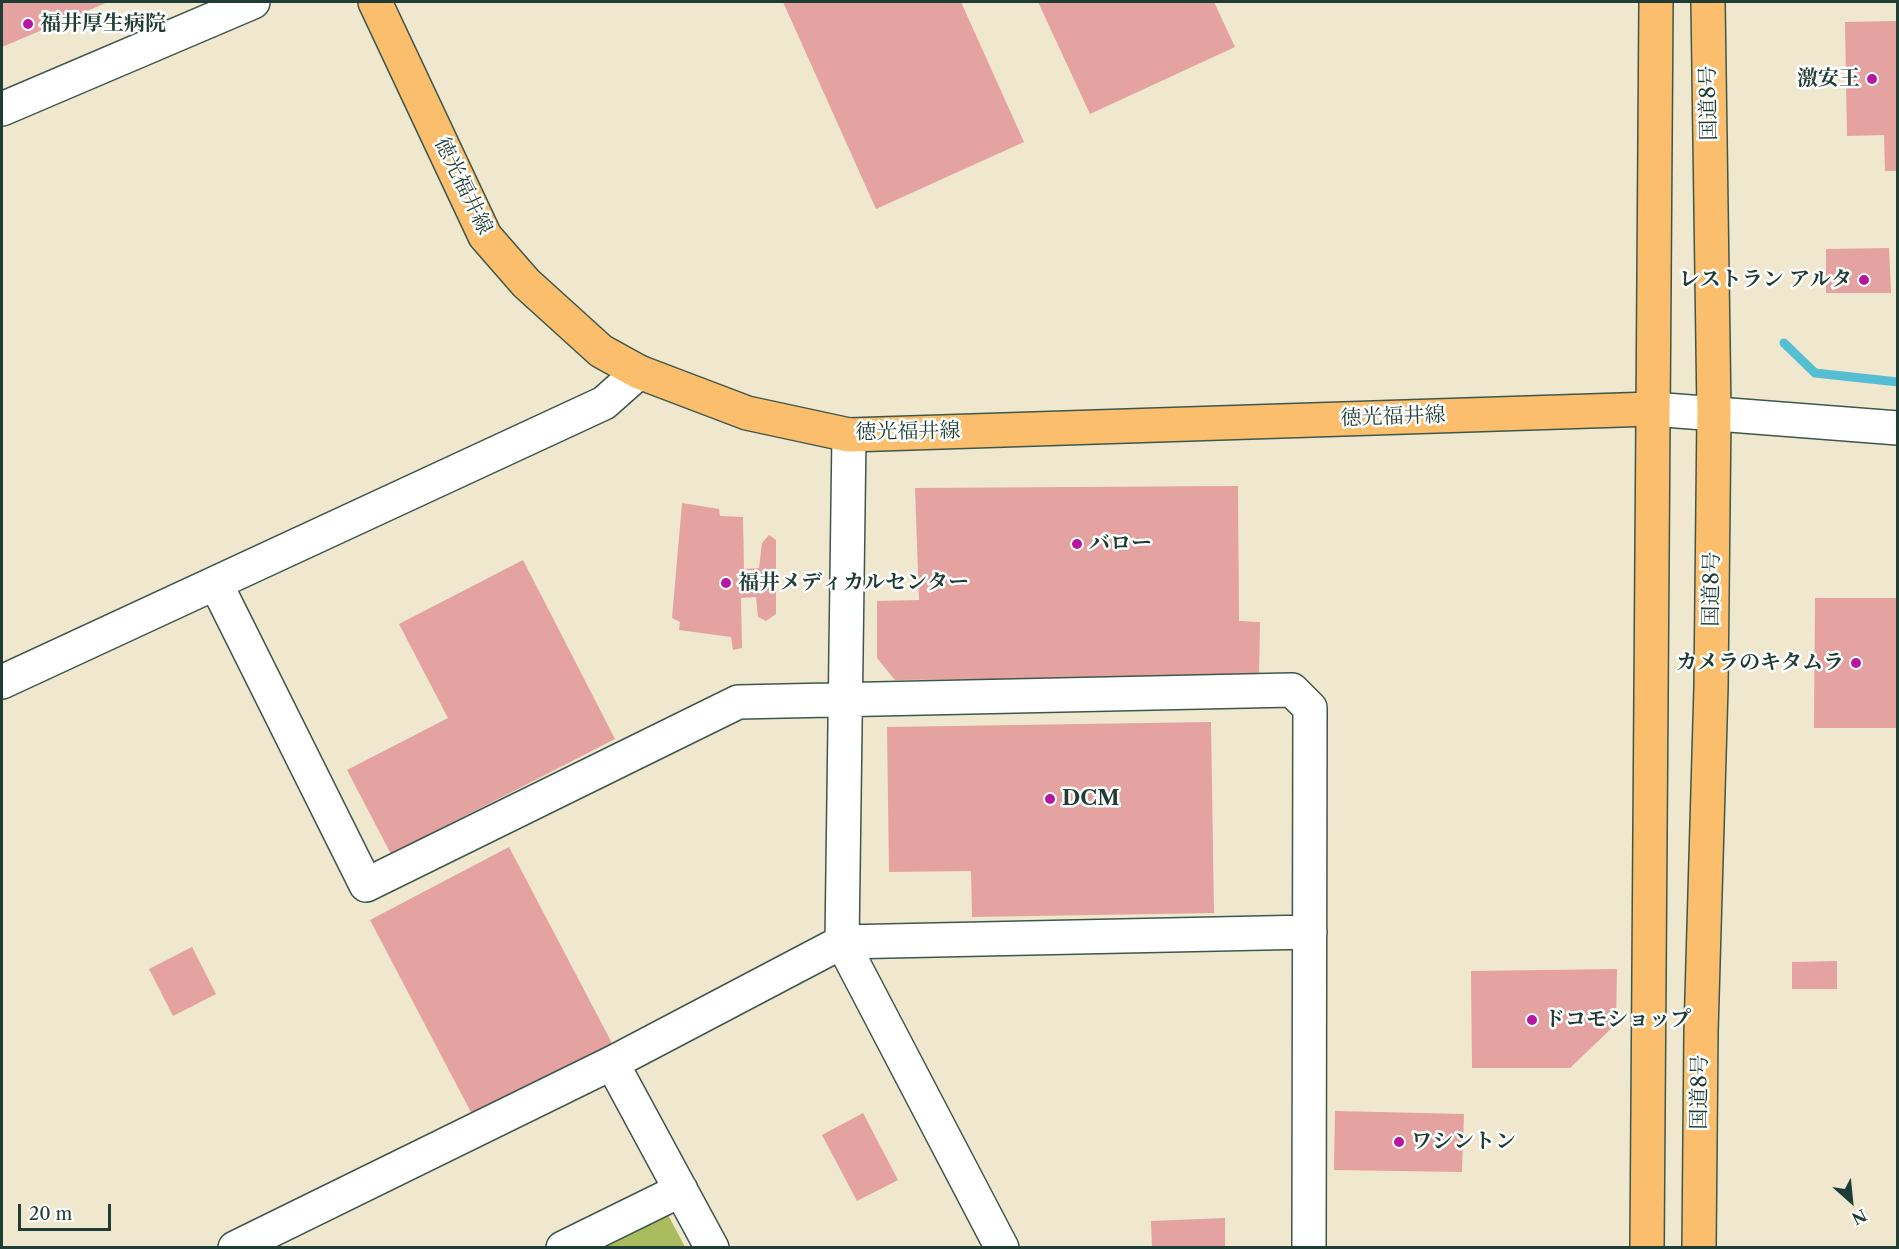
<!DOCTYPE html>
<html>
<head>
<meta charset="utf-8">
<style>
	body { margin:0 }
	#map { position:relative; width:1899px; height:1249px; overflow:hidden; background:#efe8ce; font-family:"Libre Caslon Text",serif }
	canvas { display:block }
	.frame { position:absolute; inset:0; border:3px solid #1f3d34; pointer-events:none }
	.north { position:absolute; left:1821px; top:1171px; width:60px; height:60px; -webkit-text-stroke:4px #fff; paint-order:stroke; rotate:153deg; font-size:16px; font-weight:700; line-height:24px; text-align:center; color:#1f3d34 }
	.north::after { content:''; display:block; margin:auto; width:21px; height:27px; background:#1f3d34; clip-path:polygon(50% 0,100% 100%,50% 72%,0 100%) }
	.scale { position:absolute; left:18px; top:1204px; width:93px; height:27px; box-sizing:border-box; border:3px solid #1f3d34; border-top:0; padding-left:8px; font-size:18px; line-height:21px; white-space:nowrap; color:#1f3d34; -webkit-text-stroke:4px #fff; paint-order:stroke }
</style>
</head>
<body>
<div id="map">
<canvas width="1899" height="1249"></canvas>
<div class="frame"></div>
<div class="north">N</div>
<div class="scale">20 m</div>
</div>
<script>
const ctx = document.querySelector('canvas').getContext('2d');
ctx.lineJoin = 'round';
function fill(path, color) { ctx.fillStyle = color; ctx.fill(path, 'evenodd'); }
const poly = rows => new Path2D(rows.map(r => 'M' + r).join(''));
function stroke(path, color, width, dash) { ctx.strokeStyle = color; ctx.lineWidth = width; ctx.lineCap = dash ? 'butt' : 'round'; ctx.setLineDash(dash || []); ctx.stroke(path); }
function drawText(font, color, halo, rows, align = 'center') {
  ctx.font = font + ' "Libre Caslon Text","Noto Serif JP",serif'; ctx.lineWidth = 5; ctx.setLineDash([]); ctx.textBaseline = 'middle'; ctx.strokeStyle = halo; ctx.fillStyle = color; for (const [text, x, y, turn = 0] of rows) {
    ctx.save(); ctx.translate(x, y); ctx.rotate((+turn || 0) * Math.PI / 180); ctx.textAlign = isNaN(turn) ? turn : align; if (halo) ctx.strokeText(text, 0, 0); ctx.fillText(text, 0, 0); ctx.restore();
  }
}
const green = poly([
	[667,1213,685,1247,598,1248]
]);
const stream = poly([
	[1784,343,1815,373,1898,382]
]);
const building = poly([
	[2,2,108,2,2,47],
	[783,2,961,2,1024,142,876,209],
	[1038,2,1214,2,1235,47,1090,114],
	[1898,21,1898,171,1885,171,1884,135,1847,136,1845,22],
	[1889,248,1891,293,1826,293,1826,249],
	[1238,486,1239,621,1260,622,1259,677,895,680,877,658,877,601,919,600,915,488],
	[682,503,719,509,720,516,743,517,744,569,759,568,762,543,769,535,776,540,776,614,766,621,758,617,756,597,741,598,742,648,733,650,731,637,679,630,680,622,672,618],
	[523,560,615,739,391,854,347,770,448,718,399,624],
	[1815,598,1898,598,1898,728,1814,728],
	[1211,722,1214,913,972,917,971,871,889,872,887,727],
	[509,847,613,1045,474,1118,370,920],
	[192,947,216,994,173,1016,149,969],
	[1837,961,1837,989,1792,989,1792,962],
	[1617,969,1616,1024,1570,1068,1472,1068,1471,971],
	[1335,1111,1464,1114,1462,1172,1334,1170],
	[863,1113,898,1180,857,1201,822,1135],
	[1225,1218,1225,1248,1152,1248,1151,1221]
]);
const minor = poly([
	[2,109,253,2],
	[1652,409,1898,428],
	[849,435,842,942,1002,1248],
	[216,584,366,885,738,702,1292,690,1310,708,1309,1248],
	[2,682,604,403,639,372],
	[612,1063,712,1248],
	[235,1248,612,1063,842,942,1310,932],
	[563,1248,681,1190]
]);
const major = poly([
	[375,2,485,236,526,283,601,351,639,372,747,413,849,435,1652,409]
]);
const highway = poly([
	[1647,1248,1656,2],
	[1699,1248,1701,1032,1711,687,1714,413,1708,2]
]);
const markers = [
	[28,24,6,"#b5179e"],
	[1872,79,6,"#b5179e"],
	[1864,280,6,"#b5179e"],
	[1077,544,6,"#b5179e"],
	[726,583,6,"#b5179e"],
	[1856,663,6,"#b5179e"],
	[1050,799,6,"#b5179e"],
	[1532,1020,6,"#b5179e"],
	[1399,1142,6,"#b5179e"]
];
const poiNames = [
	["福井厚生病院",40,24],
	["激安王",1860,79,"right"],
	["レストラン アルタ",1852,280,"right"],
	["バロー",1089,544],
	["福井メディカルセンター",738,583],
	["カメラのキタムラ",1844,663,"right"],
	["DCM",1062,799],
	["ドコモショップ",1544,1020],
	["ワシントン",1411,1142]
];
const streetNames = [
	["国道8号",1709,103,-91],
	["徳光福井線",463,186,64],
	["徳光福井線",1393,417,-2],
	["徳光福井線",908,432,-1],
	["国道8号",1712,589,-89],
	["国道8号",1700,1092,-89]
];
fill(green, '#abbc5f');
stroke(stream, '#56bed3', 9);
fill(building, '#e4a2a0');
stroke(minor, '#3e574b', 36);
stroke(major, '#3e574b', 36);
stroke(highway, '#3e574b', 36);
stroke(minor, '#fff', 33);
stroke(major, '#fabe6d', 33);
stroke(highway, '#fabe6d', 33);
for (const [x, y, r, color] of markers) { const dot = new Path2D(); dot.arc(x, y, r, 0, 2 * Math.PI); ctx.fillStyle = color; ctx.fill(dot); stroke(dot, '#fff', 2); }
drawText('bold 21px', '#1f3d34', '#fff', poiNames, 'left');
drawText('21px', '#1f3d34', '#fff', streetNames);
</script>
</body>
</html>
